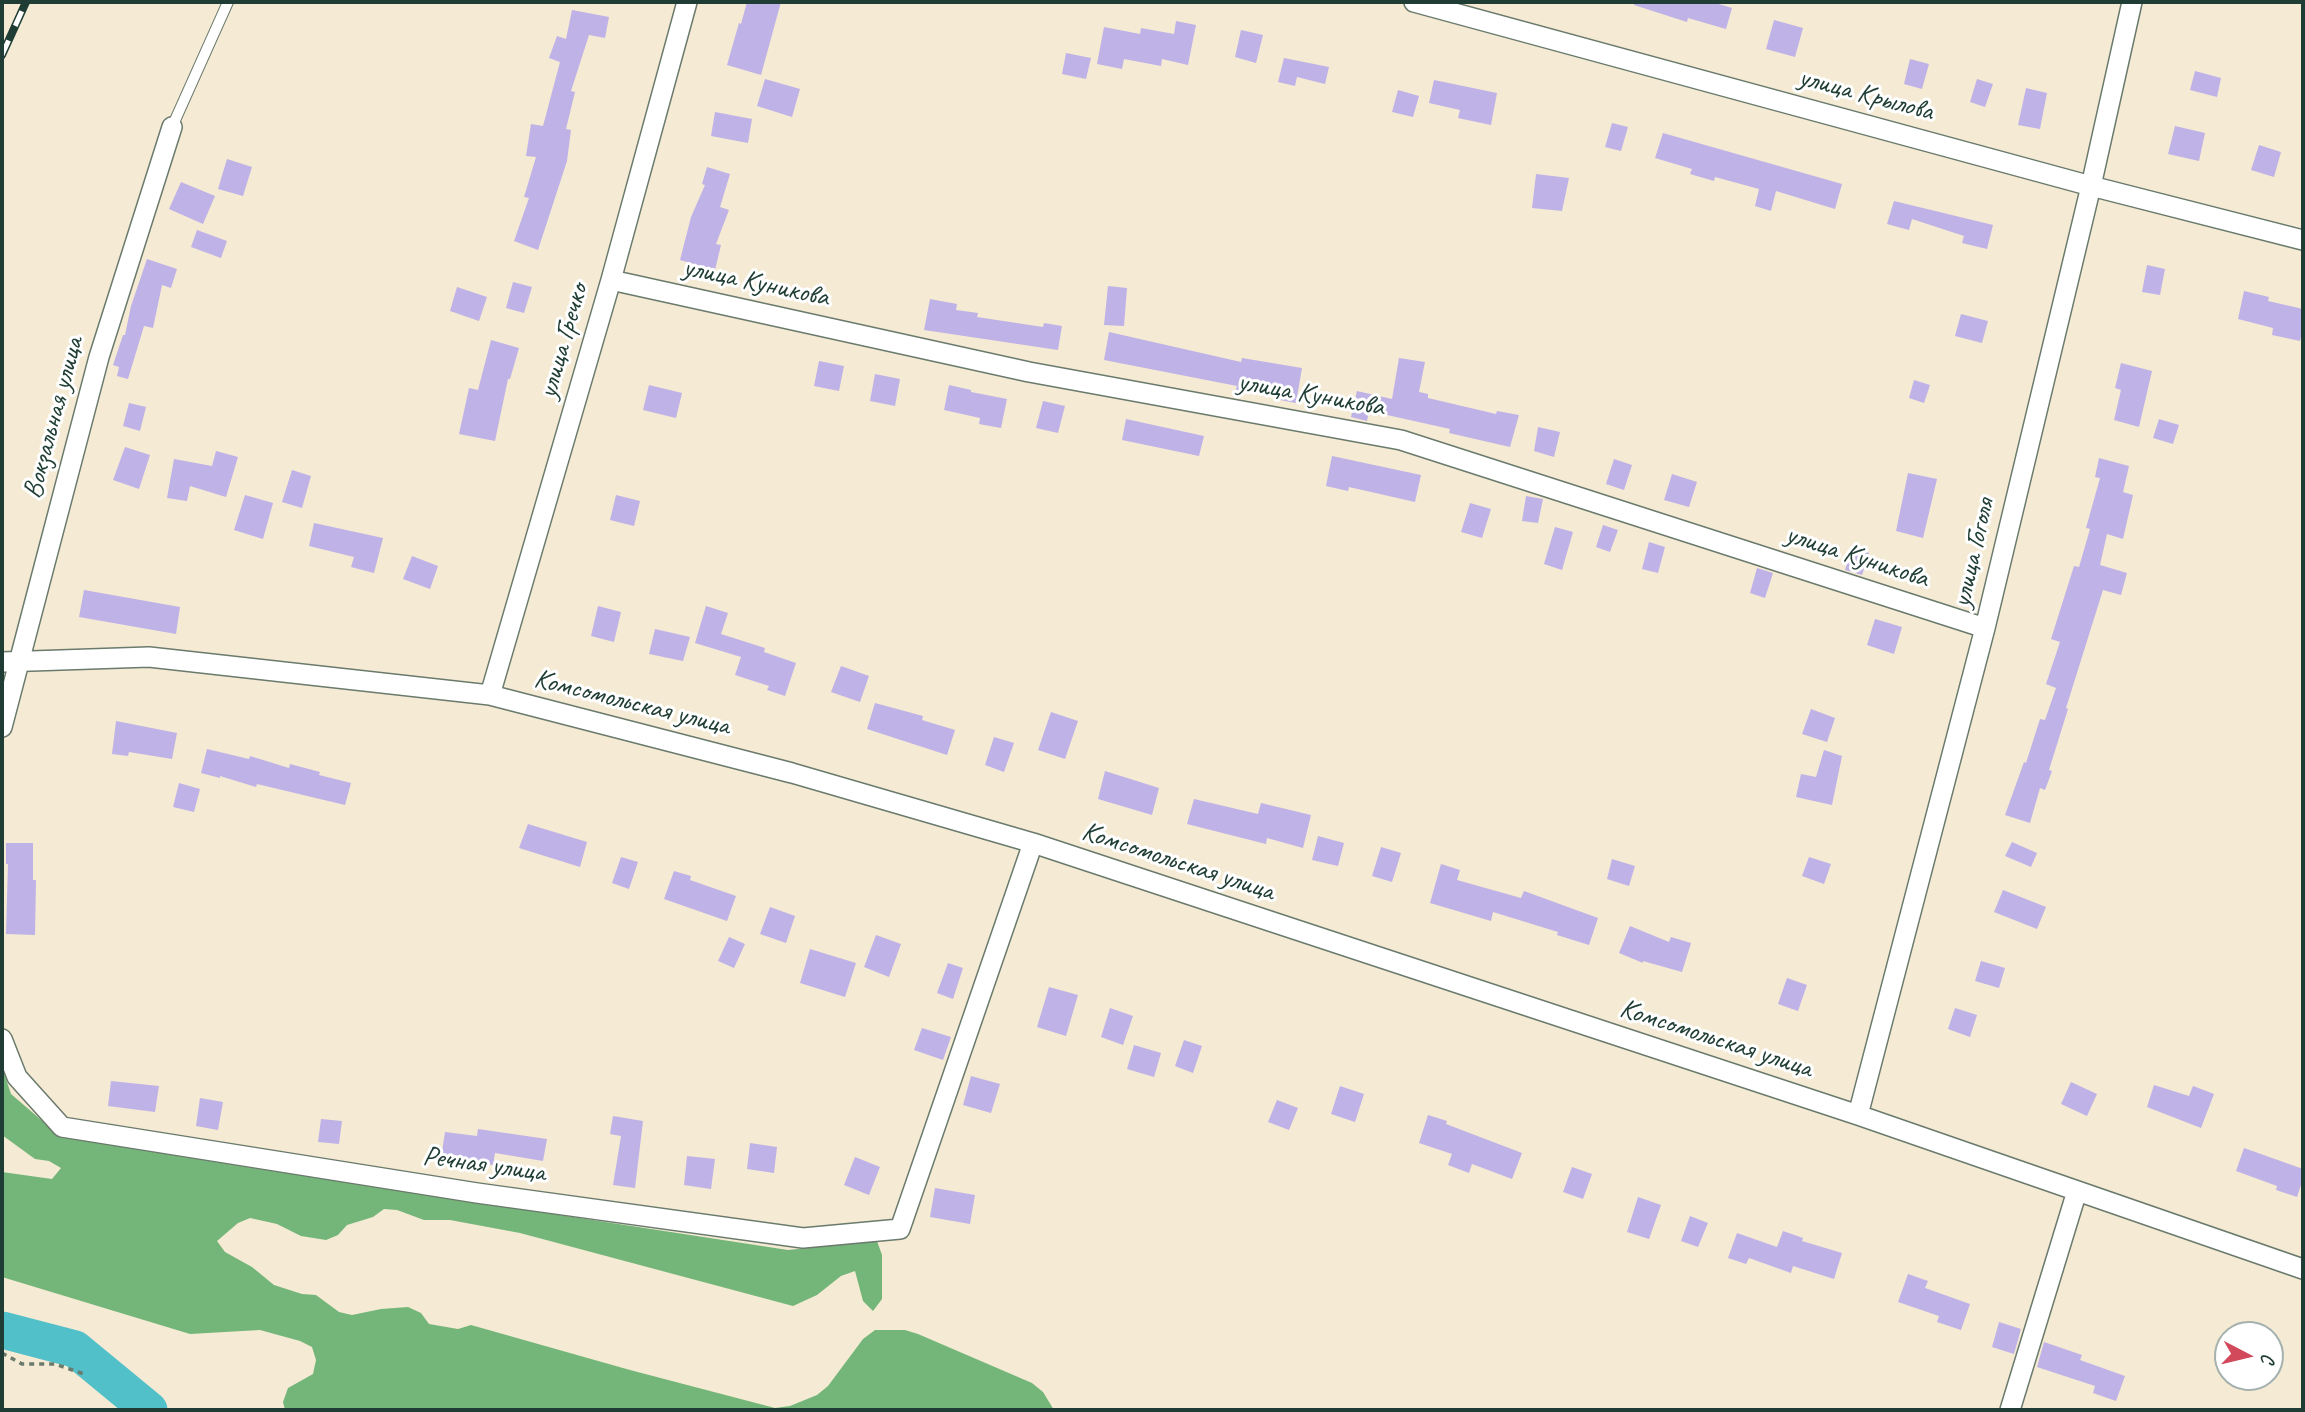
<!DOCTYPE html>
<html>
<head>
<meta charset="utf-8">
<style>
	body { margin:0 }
	#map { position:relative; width:2305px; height:1412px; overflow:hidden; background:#f5ead4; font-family:Caveat,sans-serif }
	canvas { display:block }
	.frame { position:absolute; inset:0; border:4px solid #1f3d34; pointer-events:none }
	.north { position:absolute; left:2214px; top:1321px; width:70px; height:70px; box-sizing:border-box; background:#fff; border:2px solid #a5b1ae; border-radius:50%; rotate:97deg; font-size:19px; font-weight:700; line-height:28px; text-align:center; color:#1f3d34 }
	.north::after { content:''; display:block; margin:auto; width:24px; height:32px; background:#d1495b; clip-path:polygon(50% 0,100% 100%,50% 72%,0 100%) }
</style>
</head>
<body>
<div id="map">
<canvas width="2305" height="1412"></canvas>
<div class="frame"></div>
<div class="north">С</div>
</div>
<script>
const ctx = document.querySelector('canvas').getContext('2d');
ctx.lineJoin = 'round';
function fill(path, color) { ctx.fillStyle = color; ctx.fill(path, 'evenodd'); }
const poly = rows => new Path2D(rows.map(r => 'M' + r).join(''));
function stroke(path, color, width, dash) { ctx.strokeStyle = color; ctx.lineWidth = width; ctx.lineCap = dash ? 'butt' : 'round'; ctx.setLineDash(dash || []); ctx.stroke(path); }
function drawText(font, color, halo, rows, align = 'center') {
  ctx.font = font + ' Caveat,sans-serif'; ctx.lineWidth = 6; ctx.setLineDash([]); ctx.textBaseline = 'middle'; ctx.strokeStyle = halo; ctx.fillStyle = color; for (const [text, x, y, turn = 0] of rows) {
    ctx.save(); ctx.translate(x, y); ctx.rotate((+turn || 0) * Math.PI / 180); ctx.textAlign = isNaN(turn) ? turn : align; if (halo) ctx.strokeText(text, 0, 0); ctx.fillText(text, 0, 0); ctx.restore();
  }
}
const forest = poly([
	[2,1067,11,1094,61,1137,247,1167,788,1250,877,1241,882,1255,882,1299,873,1311,863,1301,855,1271,841,1276,817,1295,793,1306,520,1233,450,1220,424,1220,397,1210,384,1209,373,1217,347,1225,338,1235,326,1240,301,1236,277,1224,250,1218,238,1223,217,1241,225,1252,252,1267,274,1285,302,1294,316,1295,339,1312,352,1315,381,1309,408,1307,421,1313,429,1324,458,1329,471,1325,630,1370,775,1408,790,1406,817,1395,828,1386,863,1339,875,1330,905,1330,918,1334,1032,1383,1043,1392,1054,1410,429,1410,416,1408,410,1410,285,1410,283,1402,288,1388,313,1374,316,1360,312,1347,300,1341,260,1330,190,1334,2,1277,2,1172,52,1179,61,1168,49,1161,35,1159,2,1135]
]);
const river = poly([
	[2,1330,75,1349,149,1410]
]);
const building = poly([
	[747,2,781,2,761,75,727,65,739,23,741,24],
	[1635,2,1712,2,1732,8,1726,29,1688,18,1687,22,1634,5],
	[572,10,609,17,605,38,589,35,571,91,575,92,566,129,571,130,567,161,538,250,514,241,529,198,524,197,536,157,526,156,531,124,543,126,560,62,549,58,557,36,566,39],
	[1774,20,1803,28,1795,57,1766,49],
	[1176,21,1196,25,1188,65,1162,59,1161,66,1124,59,1122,69,1097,64,1104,27,1140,34,1141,28,1174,34],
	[1241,30,1263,35,1256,63,1235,57],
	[1066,53,1091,58,1086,79,1062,74],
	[1284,58,1329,67,1325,84,1297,77,1295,86,1278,82],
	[1910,59,1929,64,1922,89,1904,84],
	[2195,71,2221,78,2217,97,2190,90],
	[765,79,800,89,792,117,757,106],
	[1977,79,1993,84,1985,107,1970,102],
	[1434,80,1497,93,1491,125,1458,118,1460,110,1429,103],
	[2026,88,2047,93,2040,129,2018,125],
	[1398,90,1419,96,1413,117,1392,112],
	[715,112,752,119,748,143,711,136],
	[1612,123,1628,127,1621,151,1605,147],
	[2175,126,2205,133,2199,161,2168,154],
	[1663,133,1842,184,1835,209,1776,191,1771,211,1755,206,1759,189,1715,177,1714,181,1690,174,1692,169,1655,158],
	[2259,145,2281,152,2274,177,2251,170],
	[227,159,252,167,243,196,218,189],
	[707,167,730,174,720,207,729,210,716,244,721,245,715,270,680,260,691,217,705,185,702,184],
	[1536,174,1569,178,1562,211,1532,208],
	[181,182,215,196,203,224,169,209],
	[1894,201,1993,225,1987,249,1962,243,1964,236,1912,219,1909,230,1887,224],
	[197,230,227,241,221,258,191,247],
	[147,259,177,269,171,288,162,285,153,328,144,326,128,379,117,376,119,367,113,365,123,335,125,335,131,306],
	[2147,265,2165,269,2160,295,2142,292],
	[513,282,532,287,524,313,506,308],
	[1108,286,1127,288,1124,326,1104,325],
	[457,287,487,297,479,321,450,311],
	[2244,291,2269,297,2268,301,2303,309,2303,328,2300,341,2272,335,2273,328,2238,319],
	[930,299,957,304,956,310,978,313,977,317,1043,327,1044,323,1062,326,1058,350,924,330],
	[1961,314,1988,321,1982,343,1955,336],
	[1109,332,1241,362,1242,358,1302,368,1296,403,1275,399,1275,397,1236,390,1237,386,1104,360],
	[491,340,519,348,510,379,508,379,495,441,459,434,469,388,478,390],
	[1399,358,1425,362,1419,392,1428,394,1428,398,1496,414,1497,411,1519,415,1510,447,1449,433,1450,429,1369,411,1367,421,1351,417,1357,391,1392,399],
	[819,361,844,366,839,391,814,386],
	[2121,363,2152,371,2139,427,2114,420,2121,390,2115,388],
	[875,374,900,379,895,406,870,401],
	[1914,380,1930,385,1924,403,1909,398],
	[649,385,682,393,676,418,643,410],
	[949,385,971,390,971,392,1007,399,1001,428,979,424,980,418,944,410],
	[1043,401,1065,406,1058,433,1036,428],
	[129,403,146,407,140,431,123,426],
	[1126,419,1204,436,1199,456,1122,440],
	[2159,419,2179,425,2173,444,2153,438],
	[1538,427,1560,432,1554,457,1534,451],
	[125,447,150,455,139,489,113,480],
	[216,451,238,457,226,497,190,486,187,501,167,498,174,459,212,466],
	[1332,456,1421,475,1415,502,1349,487,1348,491,1326,486],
	[2099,458,2129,466,2123,492,2133,495,2123,539,2107,534,2100,565,2127,573,2121,595,2103,590,2066,708,2068,709,2049,770,2052,771,2045,790,2040,788,2030,823,2005,815,2024,762,2026,763,2040,719,2045,720,2056,688,2046,684,2060,642,2051,639,2074,566,2079,567,2090,529,2086,528,2100,478,2095,477],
	[1614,459,1632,465,1624,490,1606,484],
	[292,470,311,476,302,508,282,502],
	[1908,473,1937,479,1923,538,1896,531],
	[1672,474,1697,482,1689,507,1664,500],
	[245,495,273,503,263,539,234,530],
	[616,495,640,501,634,526,610,520],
	[1526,496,1543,499,1538,523,1522,521],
	[1470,503,1491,509,1482,538,1461,532],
	[314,523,383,538,374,573,351,567,354,557,309,546],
	[1603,525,1618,530,1610,552,1596,547],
	[1555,527,1573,532,1562,570,1544,564],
	[1649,542,1665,547,1658,573,1642,569],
	[1852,548,1869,553,1862,575,1845,570],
	[412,556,438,566,430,589,403,579],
	[1757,568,1773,573,1765,598,1750,593],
	[84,590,180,607,176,634,79,617],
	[598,606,621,612,614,642,591,636],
	[706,606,728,613,721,634,765,648,764,652,796,663,785,696,767,690,769,686,735,675,741,657,695,643],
	[1875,619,1902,627,1894,654,1867,645],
	[655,629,690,637,683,661,649,654],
	[841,666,869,676,860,702,831,692],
	[875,703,923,716,922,720,955,730,947,755,867,729],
	[1811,709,1835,718,1827,742,1802,734],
	[1051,712,1078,721,1065,759,1038,750],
	[116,721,177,733,172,759,129,752,128,756,112,754],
	[994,737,1014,743,1004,772,985,765],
	[207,749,249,759,250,756,289,768,290,764,320,772,319,775,351,783,345,805,257,784,256,787,220,776,220,778,201,773],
	[1824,750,1842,756,1832,805,1796,797,1801,774,1816,777],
	[1105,771,1159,788,1152,815,1098,799],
	[179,783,200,789,194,812,173,807],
	[1194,799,1258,814,1261,803,1311,815,1303,848,1267,838,1266,844,1187,824],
	[528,824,587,842,580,867,519,848],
	[1318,836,1344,843,1338,866,1312,860],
	[2012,842,2037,853,2031,867,2005,856],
	[6,843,33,843,33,880,36,880,35,935,6,934,8,864,6,864],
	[1381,847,1401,853,1392,882,1372,876],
	[621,857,638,862,629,889,612,883],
	[1809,857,1831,864,1824,884,1802,876],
	[1612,859,1635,866,1629,886,1607,879],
	[1441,864,1460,870,1457,880,1521,898,1524,891,1598,918,1589,945,1557,935,1558,932,1493,912,1491,921,1430,903],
	[674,871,691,876,690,880,736,896,727,921,664,899],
	[2003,890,2046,907,2037,929,1994,912],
	[770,907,795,916,786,943,760,934],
	[1630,926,1669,942,1671,937,1691,943,1682,972,1643,961,1643,963,1619,953],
	[876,935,901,944,889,977,864,967],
	[729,937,745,944,734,968,718,961],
	[810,949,856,963,845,997,800,983],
	[1981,961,2005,968,1999,988,1975,981],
	[948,963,963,968,953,999,937,993],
	[1787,978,1807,985,1798,1011,1778,1004],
	[1049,987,1078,995,1066,1036,1037,1027],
	[1110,1008,1133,1016,1123,1045,1101,1037],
	[1955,1008,1977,1015,1970,1037,1948,1029],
	[922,1028,951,1037,943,1060,914,1050],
	[1184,1040,1202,1046,1193,1073,1175,1066],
	[1134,1045,1161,1053,1154,1077,1127,1069],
	[971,1076,1000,1084,991,1113,963,1105],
	[111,1081,159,1086,155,1112,108,1106],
	[2071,1082,2097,1094,2087,1116,2061,1104],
	[2154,1085,2189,1096,2193,1086,2214,1094,2201,1128,2147,1107],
	[1340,1086,1364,1094,1355,1122,1331,1114],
	[200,1098,223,1102,218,1130,196,1126],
	[1277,1100,1298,1108,1289,1130,1268,1122],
	[1428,1115,1447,1121,1446,1124,1522,1153,1512,1179,1472,1164,1469,1173,1448,1165,1452,1154,1419,1143],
	[613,1116,643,1121,635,1188,613,1185,621,1136,610,1134],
	[321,1119,342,1121,339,1144,318,1142],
	[478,1129,547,1139,543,1161,495,1153,493,1165,441,1158,445,1132,477,1136],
	[750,1143,777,1147,774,1173,747,1169],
	[2244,1148,2303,1169,2303,1179,2297,1197,2276,1190,2277,1186,2236,1171],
	[687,1156,715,1159,711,1189,684,1185],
	[855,1157,880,1167,869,1195,844,1185],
	[1572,1167,1592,1174,1583,1199,1563,1192],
	[935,1188,975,1195,970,1224,930,1217],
	[1638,1197,1661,1205,1649,1239,1627,1232],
	[1690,1216,1708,1223,1698,1247,1681,1241],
	[1783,1231,1803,1238,1802,1241,1842,1253,1834,1279,1793,1266,1791,1273,1749,1258,1746,1264,1728,1258,1737,1233,1777,1247],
	[1908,1274,1928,1281,1925,1288,1970,1304,1961,1330,1937,1322,1939,1316,1898,1302],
	[1999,1322,2021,1329,2014,1354,1992,1347],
	[2044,1342,2082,1355,2080,1360,2125,1376,2116,1401,2093,1393,2095,1386,2037,1367]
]);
const path = poly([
	[2,1353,22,1364,55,1364,87,1375]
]);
const service = poly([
	[172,127,228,2]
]);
const minor = poly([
	[1414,2,2091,186,2303,240],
	[611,280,1029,372,1401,440,1985,628],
	[2,662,149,657,490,695,792,773,1033,843,1858,1115,2303,1269],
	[490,695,611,280,687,2],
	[2,727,99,357,172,127],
	[2,1039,17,1077,62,1127,477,1193,803,1238,900,1229,1033,843],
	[1858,1115,1985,628,2091,186,2132,2],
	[2010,1410,2077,1191]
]);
const rail = poly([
	[2,55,26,2]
]);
const streetNames = [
	["улица Крылова",1866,95,15],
	["улица Куникова",756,283,12],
	["улица Гречко",564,341,-74],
	["улица Куникова",1311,395,10],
	["Вокзальная улица",54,418,-75],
	["улица Гоголя",1974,553,-77],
	["улица Куникова",1857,557,18],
	["Комсомольская улица",632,703,14],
	["Комсомольская улица",1178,862,18],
	["Комсомольская улица",1716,1039,18],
	["Речная улица",484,1165,8]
];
fill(forest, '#74b679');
stroke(river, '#52c0c9', 37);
fill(building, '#bfb2e7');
stroke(service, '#6a7a6c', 12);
stroke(minor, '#6a7a6c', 22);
stroke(path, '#6a7a6c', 3.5, [5, 5]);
stroke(service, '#fff', 10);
stroke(minor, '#fff', 19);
stroke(rail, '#1f3d34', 8);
stroke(rail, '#fff', 5, [16]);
drawText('28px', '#1f3d34', '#fff', streetNames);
</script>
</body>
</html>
